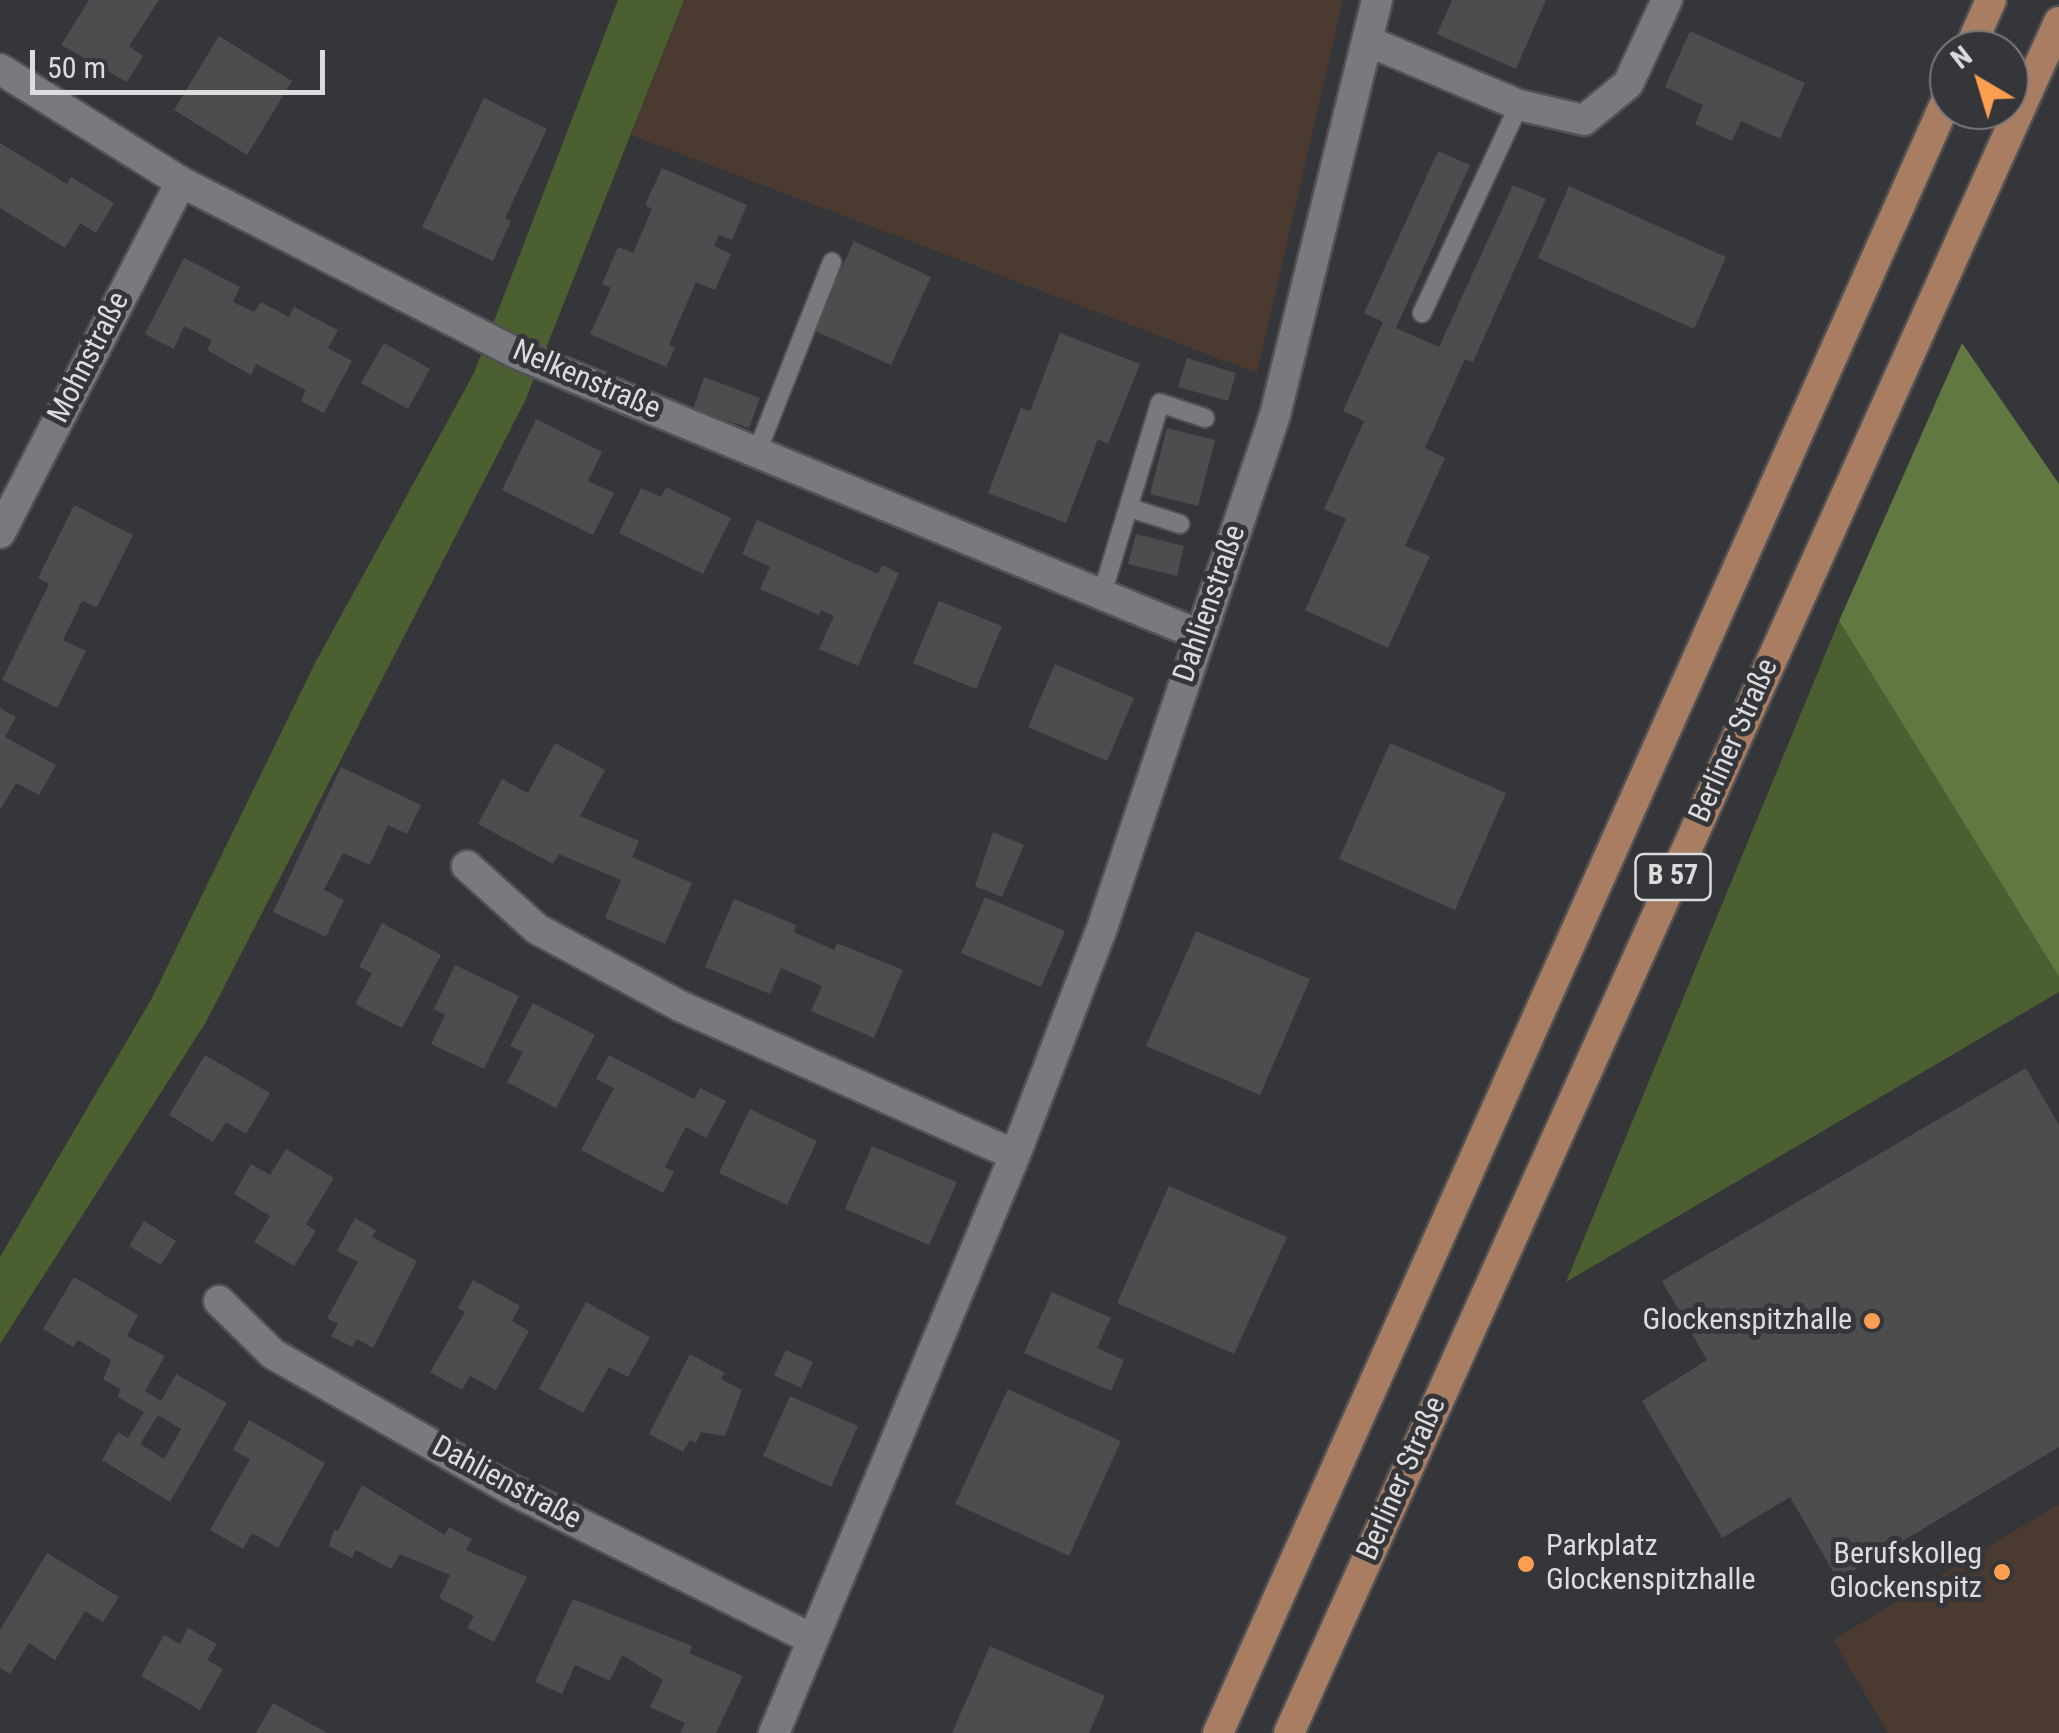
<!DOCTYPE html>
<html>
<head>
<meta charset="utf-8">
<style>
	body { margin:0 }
	#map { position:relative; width:2059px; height:1733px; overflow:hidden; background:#353639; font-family:"Roboto Condensed",sans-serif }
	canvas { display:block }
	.north { position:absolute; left:1929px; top:30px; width:100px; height:100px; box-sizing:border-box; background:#353639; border:2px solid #78787b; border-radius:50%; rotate:322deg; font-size:28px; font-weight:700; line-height:40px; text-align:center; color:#dcdcde }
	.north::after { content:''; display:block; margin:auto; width:35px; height:45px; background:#fb9e50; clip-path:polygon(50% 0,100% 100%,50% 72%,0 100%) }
	.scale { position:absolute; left:30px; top:50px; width:295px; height:45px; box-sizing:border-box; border:5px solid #dcdcde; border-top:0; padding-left:12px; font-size:30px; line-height:35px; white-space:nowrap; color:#dcdcde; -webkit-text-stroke:8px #353639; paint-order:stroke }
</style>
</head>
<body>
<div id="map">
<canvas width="2059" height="1733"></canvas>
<div class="north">N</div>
<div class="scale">50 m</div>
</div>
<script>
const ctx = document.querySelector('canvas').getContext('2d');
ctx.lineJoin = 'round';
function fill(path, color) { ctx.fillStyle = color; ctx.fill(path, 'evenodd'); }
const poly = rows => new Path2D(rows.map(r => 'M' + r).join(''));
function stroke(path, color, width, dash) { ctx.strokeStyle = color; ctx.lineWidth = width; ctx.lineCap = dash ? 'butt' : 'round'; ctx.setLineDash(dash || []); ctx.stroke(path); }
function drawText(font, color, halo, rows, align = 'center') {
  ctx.font = font + ' "Roboto Condensed",sans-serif'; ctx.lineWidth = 10; ctx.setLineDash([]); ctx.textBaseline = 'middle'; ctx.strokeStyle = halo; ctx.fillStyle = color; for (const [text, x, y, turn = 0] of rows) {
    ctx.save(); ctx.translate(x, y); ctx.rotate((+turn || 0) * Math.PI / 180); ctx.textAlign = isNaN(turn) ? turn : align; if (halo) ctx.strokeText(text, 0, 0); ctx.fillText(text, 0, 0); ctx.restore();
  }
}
const education = poly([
	[684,0,1343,0,1257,373,631,135],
	[2059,1504,2059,1733,1888,1733,1833,1640]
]);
const green = poly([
	[618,0,684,0,525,401,206,1022,0,1344,0,1257,152,998,315,663,474,373],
	[1839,621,2059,977,2059,992,1566,1282]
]);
const forest = poly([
	[1962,343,2059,484,2059,977,1839,621]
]);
const building = poly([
	[89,0,159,0,129,46,143,56,127,82,61,45],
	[1452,0,1546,0,1516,69,1437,34],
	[1690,31,1805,83,1780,139,1741,121,1732,141,1695,124,1703,105,1665,87],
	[219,36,292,81,247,155,174,110],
	[484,98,547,129,505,218,511,221,493,261,422,227],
	[0,143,67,184,71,177,114,203,96,233,80,223,65,248,0,208],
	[1438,151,1470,165,1396,328,1439,347,1513,185,1546,199,1473,362,1465,359,1425,448,1445,458,1405,546,1430,556,1388,648,1305,610,1346,519,1324,509,1364,421,1343,411,1383,322,1364,313],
	[662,168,747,205,732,240,719,235,714,246,731,254,715,290,696,282,669,345,675,348,666,367,590,334,611,288,602,284,618,247,633,253,652,209,645,205],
	[1569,186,1726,257,1694,329,1538,258],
	[854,241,931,277,891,365,813,330],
	[184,258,240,287,233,302,254,312,261,302,289,317,294,307,338,330,328,348,352,361,324,413,301,401,306,390,256,364,251,375,207,350,212,340,184,326,174,349,145,334],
	[1060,333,1140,364,1108,444,1098,439,1066,523,988,493,1021,408,1030,411],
	[384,343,430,369,408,409,361,383],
	[1187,358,1236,373,1228,401,1178,387],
	[704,377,760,398,749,428,693,409],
	[536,419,602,452,588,481,614,493,593,535,502,490],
	[1167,428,1215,440,1198,506,1150,494],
	[666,487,731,518,703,574,619,533,641,488,661,497],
	[74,505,133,535,97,607,82,601,63,640,86,651,57,708,2,680,49,584,38,578],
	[757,520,878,574,882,565,899,573,858,666,819,649,834,616,821,610,819,615,760,589,770,567,742,554],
	[1136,534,1184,546,1177,576,1128,564],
	[939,601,1002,626,976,689,913,663],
	[1055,664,1134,698,1107,761,1028,727],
	[0,708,16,717,5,737,56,765,39,795,16,783,0,810],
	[555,743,605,770,580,816,639,841,632,857,692,883,665,944,605,918,621,880,559,854,553,864,478,824,502,779,528,793],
	[1390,743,1506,793,1455,910,1339,859],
	[341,767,421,805,407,834,388,825,370,865,343,853,324,890,344,900,326,937,273,912],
	[993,832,1024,845,1002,897,975,886],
	[985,897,1065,931,1041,987,961,953],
	[734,899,796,925,794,932,834,950,837,943,903,970,874,1038,811,1011,822,986,781,968,770,994,705,967],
	[382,923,441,955,402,1028,355,1004,372,973,359,967],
	[1196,931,1310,979,1260,1095,1146,1046],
	[455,965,519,996,484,1069,431,1044,445,1015,434,1009],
	[533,1003,595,1035,556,1108,507,1082,523,1052,510,1046],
	[205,1055,270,1093,246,1134,226,1122,213,1142,169,1115],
	[609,1055,694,1099,700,1088,726,1101,706,1138,686,1127,665,1167,674,1172,663,1193,581,1150,614,1088,596,1079],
	[2026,1068,2059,1125,2059,1447,1838,1580,1790,1497,1722,1538,1642,1401,1707,1360,1662,1281],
	[750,1109,817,1141,787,1205,719,1173],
	[872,1146,957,1182,929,1245,845,1209],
	[286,1149,334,1178,306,1224,316,1231,294,1266,254,1242,270,1216,234,1194,251,1164,270,1175],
	[1169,1186,1287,1237,1234,1354,1117,1303],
	[355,1218,376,1230,372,1237,417,1261,373,1348,357,1339,352,1347,331,1336,338,1324,327,1318,358,1262,337,1251],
	[144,1221,176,1241,161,1265,129,1246],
	[74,1277,138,1315,127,1336,165,1356,145,1391,161,1401,176,1374,227,1403,170,1502,102,1460,118,1432,128,1438,144,1412,118,1397,120,1389,103,1379,111,1360,78,1340,73,1347,43,1329],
	[158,1415,181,1429,164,1459,140,1444],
	[473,1280,520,1306,512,1321,529,1331,496,1390,470,1376,462,1390,430,1372,465,1312,458,1308],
	[1052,1292,1111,1318,1097,1348,1124,1360,1111,1391,1024,1353],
	[586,1302,650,1337,628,1377,609,1367,583,1413,539,1389],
	[786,1350,813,1362,801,1388,774,1375],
	[690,1354,725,1373,721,1379,742,1390,725,1436,701,1432,696,1443,690,1440,683,1452,649,1434],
	[1008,1389,1121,1441,1069,1556,955,1504],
	[790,1396,858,1426,831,1487,763,1456],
	[249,1420,325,1463,278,1548,252,1533,243,1549,210,1530,250,1459,233,1450],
	[362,1485,445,1535,449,1527,472,1539,466,1550,527,1577,494,1642,467,1628,474,1616,439,1598,450,1575,400,1554,391,1569,356,1550,352,1558,329,1546,334,1529,338,1531],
	[47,1553,119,1597,103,1622,85,1611,55,1660,29,1643,10,1674,0,1668,0,1630],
	[573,1599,692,1646,689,1653,743,1676,716,1733,680,1733,685,1723,650,1707,663,1680,622,1655,610,1681,575,1665,562,1694,535,1682],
	[188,1628,217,1644,207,1660,223,1669,200,1710,141,1676,164,1635,180,1644],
	[990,1646,1105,1696,1089,1733,952,1733],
	[273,1703,327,1733,256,1733]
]);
const lane = poly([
	[1422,313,1519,105],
	[757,452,832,262],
	[1130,508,1180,524],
	[1102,594,1160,403,1205,418]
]);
const street = poly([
	[1370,42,1519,105,1584,120,1628,84,1667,0],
	[0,69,181,182,518,354,1200,635],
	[0,533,181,182],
	[467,866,537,929,680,1006,1015,1155],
	[219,1301,273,1354,508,1488,812,1639],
	[774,1733,1015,1155,1102,928,1275,415,1377,0]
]);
const primary = poly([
	[1969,50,1991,0],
	[1218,1733,1949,95],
	[1289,1733,2059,22]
]);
const markers = [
	[1872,1321,10,"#fb9e50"],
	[1526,1564,10,"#fb9e50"],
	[2002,1572,10,"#fb9e50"]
];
const shields = [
	[1673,877,75]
];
const shieldNames = [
	["B 57",1673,877]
];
const streetNames = [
	["Mohnstraße",90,358,-63],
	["Nelkenstraße",586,381,23],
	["Dahlienstraße",1211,604,-71],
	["Berliner Straße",1735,741,-66],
	["Berliner Straße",1403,1479,-66],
	["Dahlienstraße",506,1484,28]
];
const poiNames = [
	["Glockenspitzhalle",1852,1321],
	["Parkplatz",1546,1547,"left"],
	["Glockenspitzhalle",1546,1581,"left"],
	["Berufskolleg",1982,1555],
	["Glockenspitz",1982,1589]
];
fill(education, '#4b3a2f');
fill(green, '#4b5f31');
fill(forest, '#617940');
fill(building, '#4d4d50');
stroke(lane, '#525255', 22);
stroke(street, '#525255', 35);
stroke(primary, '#525255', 35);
stroke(lane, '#797a7d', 18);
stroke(street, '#797a7d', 30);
stroke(primary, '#a87d61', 30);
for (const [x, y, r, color] of markers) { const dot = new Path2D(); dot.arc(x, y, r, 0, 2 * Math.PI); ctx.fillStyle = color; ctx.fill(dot); stroke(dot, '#353639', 4); }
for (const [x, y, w] of shields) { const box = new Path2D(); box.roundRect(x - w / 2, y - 23, w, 46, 8); ctx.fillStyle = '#353639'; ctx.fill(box); stroke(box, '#dcdcde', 2.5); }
drawText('bold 28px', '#dcdcde', null, shieldNames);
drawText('30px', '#dcdcde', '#353639', streetNames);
drawText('30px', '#dcdcde', '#353639', poiNames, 'right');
</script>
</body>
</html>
